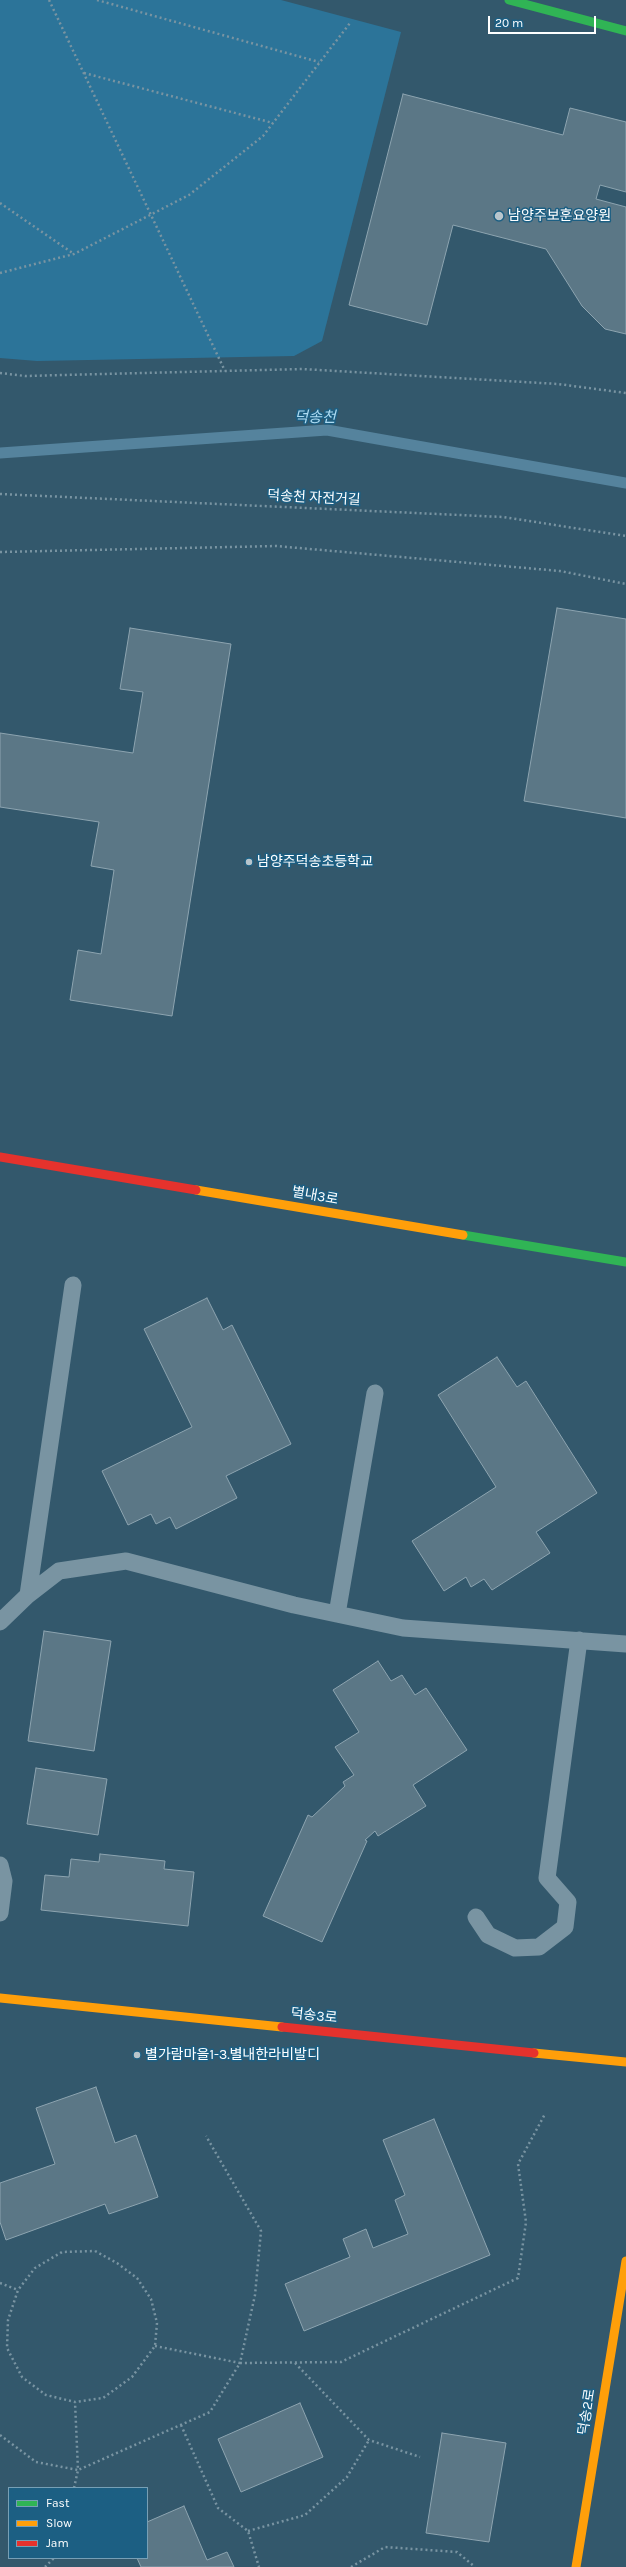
<!DOCTYPE html>
<html>
<head>
<meta charset="utf-8">
<style>
	body { margin:0 }
	#map { position:relative; width:626px; height:2567px; overflow:hidden; background:#33586c; font-family:Karla,sans-serif }
	canvas { display:block }
	.legend { position:absolute; left:8px; top:2487px; width:140px; height:72px; box-sizing:border-box; background:#1c5f83; border:1px solid #779fb5; margin:0; padding:5px 7px; list-style:none; font-size:12px; color:#fff }
	.legend li { display:flex; align-items:center; gap:8px; height:20px }
	.legend b { width:20px; border:1px solid #779fb5 }
	.scale { position:absolute; left:488px; top:16px; width:108px; height:18px; box-sizing:border-box; border:2px solid #fff; border-top:0; padding-left:5px; font-size:12px; line-height:14px; white-space:nowrap; color:#fff; -webkit-text-stroke:3px #1c5f83; paint-order:stroke }
</style>
</head>
<body>
<div id="map">
<canvas width="626" height="2567"></canvas>
<ul class="legend">
<li><b style="height:5px;background:#30b455"></b>Fast</li>
<li><b style="height:5px;background:#ff9f0a"></b>Slow</li>
<li><b style="height:5px;background:#e5322d"></b>Jam</li>
</ul>
<div class="scale">20 m</div>
</div>
<script>
const ctx = document.querySelector('canvas').getContext('2d');
ctx.lineJoin = 'round';
function fill(path, color) { ctx.fillStyle = color; ctx.fill(path, 'evenodd'); }
const poly = rows => new Path2D(rows.map(r => 'M' + r).join(''));
function stroke(path, color, width, dash) { ctx.strokeStyle = color; ctx.lineWidth = width; ctx.lineCap = dash ? 'butt' : 'round'; ctx.setLineDash(dash || []); ctx.stroke(path); }
function drawText(font, color, halo, rows, align = 'center') {
  ctx.font = font + ' Karla,"Noto Sans KR",sans-serif'; ctx.lineWidth = 3; ctx.setLineDash([]); ctx.textBaseline = 'middle'; ctx.strokeStyle = halo; ctx.fillStyle = color; for (const [text, x, y, turn = 0] of rows) {
    ctx.save(); ctx.translate(x, y); ctx.rotate((+turn || 0) * Math.PI / 180); ctx.textAlign = isNaN(turn) ? turn : align; if (halo) ctx.strokeText(text, 0, 0); ctx.fillText(text, 0, 0); ctx.restore();
  }
}
const green = poly([
	[0,0,281,0,401,32,322,341,294,356,37,361,0,358]
]);
const stream = poly([
	[0,453,327,430,626,483]
]);
const building = poly([
	[403,94,563,135,570,108,626,122,626,192,600,185,596,199,626,207,626,334,605,329,582,306,546,249,453,225,427,325,349,305,403,94],
	[557,608,626,619,626,818,524,801,557,608],
	[130,628,231,644,172,1016,70,1000,78,950,101,954,114,870,91,866,99,822,0,807,0,733,133,753,143,692,120,689,130,628],
	[207,1298,223,1330,232,1325,291,1444,226,1476,237,1498,176,1529,170,1517,156,1524,151,1514,128,1525,102,1471,192,1427,144,1329,207,1298],
	[497,1357,517,1387,526,1381,597,1493,536,1532,550,1553,492,1590,484,1579,471,1587,466,1577,444,1591,412,1541,496,1487,438,1395,497,1357],
	[44,1631,111,1641,94,1751,28,1741,44,1631],
	[378,1661,391,1681,402,1675,415,1695,426,1688,467,1750,413,1785,426,1806,378,1836,375,1831,365,1840,367,1841,322,1942,263,1916,308,1815,312,1817,345,1786,343,1782,354,1775,335,1747,359,1732,333,1690,378,1661],
	[36,1768,107,1779,98,1835,27,1824,36,1768],
	[100,1854,165,1861,164,1869,194,1872,188,1926,41,1910,45,1875,69,1877,71,1859,99,1862,100,1854],
	[96,2087,115,2143,136,2135,158,2197,109,2214,105,2204,6,2240,0,2222,0,2183,55,2164,36,2108,96,2087],
	[434,2119,490,2255,304,2331,285,2284,350,2257,343,2239,366,2229,373,2248,408,2234,395,2200,405,2195,383,2140,434,2119],
	[300,2403,323,2457,241,2492,218,2439,300,2403],
	[442,2433,506,2443,489,2542,426,2533,442,2433],
	[184,2506,207,2560,227,2552,234,2567,141,2567,137,2558,147,2558,147,2522,184,2506]
]);
const path = poly([
	[49,0,225,371],
	[97,0,319,62],
	[84,73,273,123],
	[0,203,74,254],
	[0,273,74,254,189,195,263,136,350,23],
	[0,373,25,376,302,369,558,384,626,393],
	[0,494,503,517,626,536],
	[0,552,276,546,560,571,626,584],
	[95,2251,117,2263,137,2278,151,2299,157,2323,155,2346,132,2377,103,2398,75,2402,46,2395,22,2377,7,2348,8,2320,18,2290,35,2268,62,2252,95,2251],
	[0,2283,18,2290],
	[155,2346,240,2363,255,2295,261,2231,206,2136],
	[295,2363,369,2440,420,2457],
	[181,2425,218,2508,248,2531,259,2567],
	[0,2435,36,2462,78,2470,75,2402],
	[74,2488,78,2470,210,2412,240,2363,341,2362,518,2278,526,2222,518,2164,545,2114],
	[248,2531,305,2515,347,2477,369,2440],
	[45,2567,54,2558],
	[351,2567,385,2547,457,2552,475,2567]
]);
const lane = poly([
	[28,1595,73,1285],
	[337,1614,375,1393],
	[0,1622,28,1595,59,1571,126,1561,294,1605,403,1628,626,1644],
	[0,1865,4,1881,0,1913],
	[476,1917,488,1935,515,1948,539,1947,565,1927,568,1902,547,1878,579,1640]
]);
const fast = poly([
	[509,0,626,31],
	[463,1235,626,1262]
]);
const slow = poly([
	[196,1190,463,1235],
	[0,1998,282,2027],
	[534,2053,626,2062],
	[576,2567,626,2261]
]);
const jam = poly([
	[0,1157,196,1190],
	[282,2027,534,2053]
]);
const markers = [
	[499,216,5,"#b8c5cc"],
	[249,862,4,"#b8c5cc"],
	[137,2055,4,"#b8c5cc"]
];
const poiNames = [
	["남양주보훈요양원",508,216],
	["남양주덕송초등학교",257,862],
	["별가람마을1-3.별내한라비발디",145,2055]
];
const streetNames = [
	["덕송천 자전거길",314,498,3],
	["별내3로",315,1196,10],
	["덕송3로",314,2016,6],
	["덕송2로",587,2412,-81]
];
const waterNames = [
	["덕송천",315,418]
];
fill(green, '#2c7499');
stroke(stream, '#55839d', 11);
fill(building, '#5b7786');
stroke(building, '#8da4b0', 1);
stroke(path, '#7994a2', 2.5, [2, 3]);
stroke(lane, '#7994a2', 17);
stroke(fast, '#30b455', 9);
stroke(slow, '#ff9f0a', 9);
stroke(jam, '#e5322d', 9);
for (const [x, y, r, color] of markers) { const dot = new Path2D(); dot.arc(x, y, r, 0, 2 * Math.PI); ctx.fillStyle = color; ctx.fill(dot); stroke(dot, '#1c5f83', 1.5); }
drawText('14px', '#fff', '#1c5f83', poiNames, 'left');
drawText('14px', '#fff', '#1c5f83', streetNames);
drawText('italic 15px', '#addbf2', '#1c5f83', waterNames);
</script>
</body>
</html>
